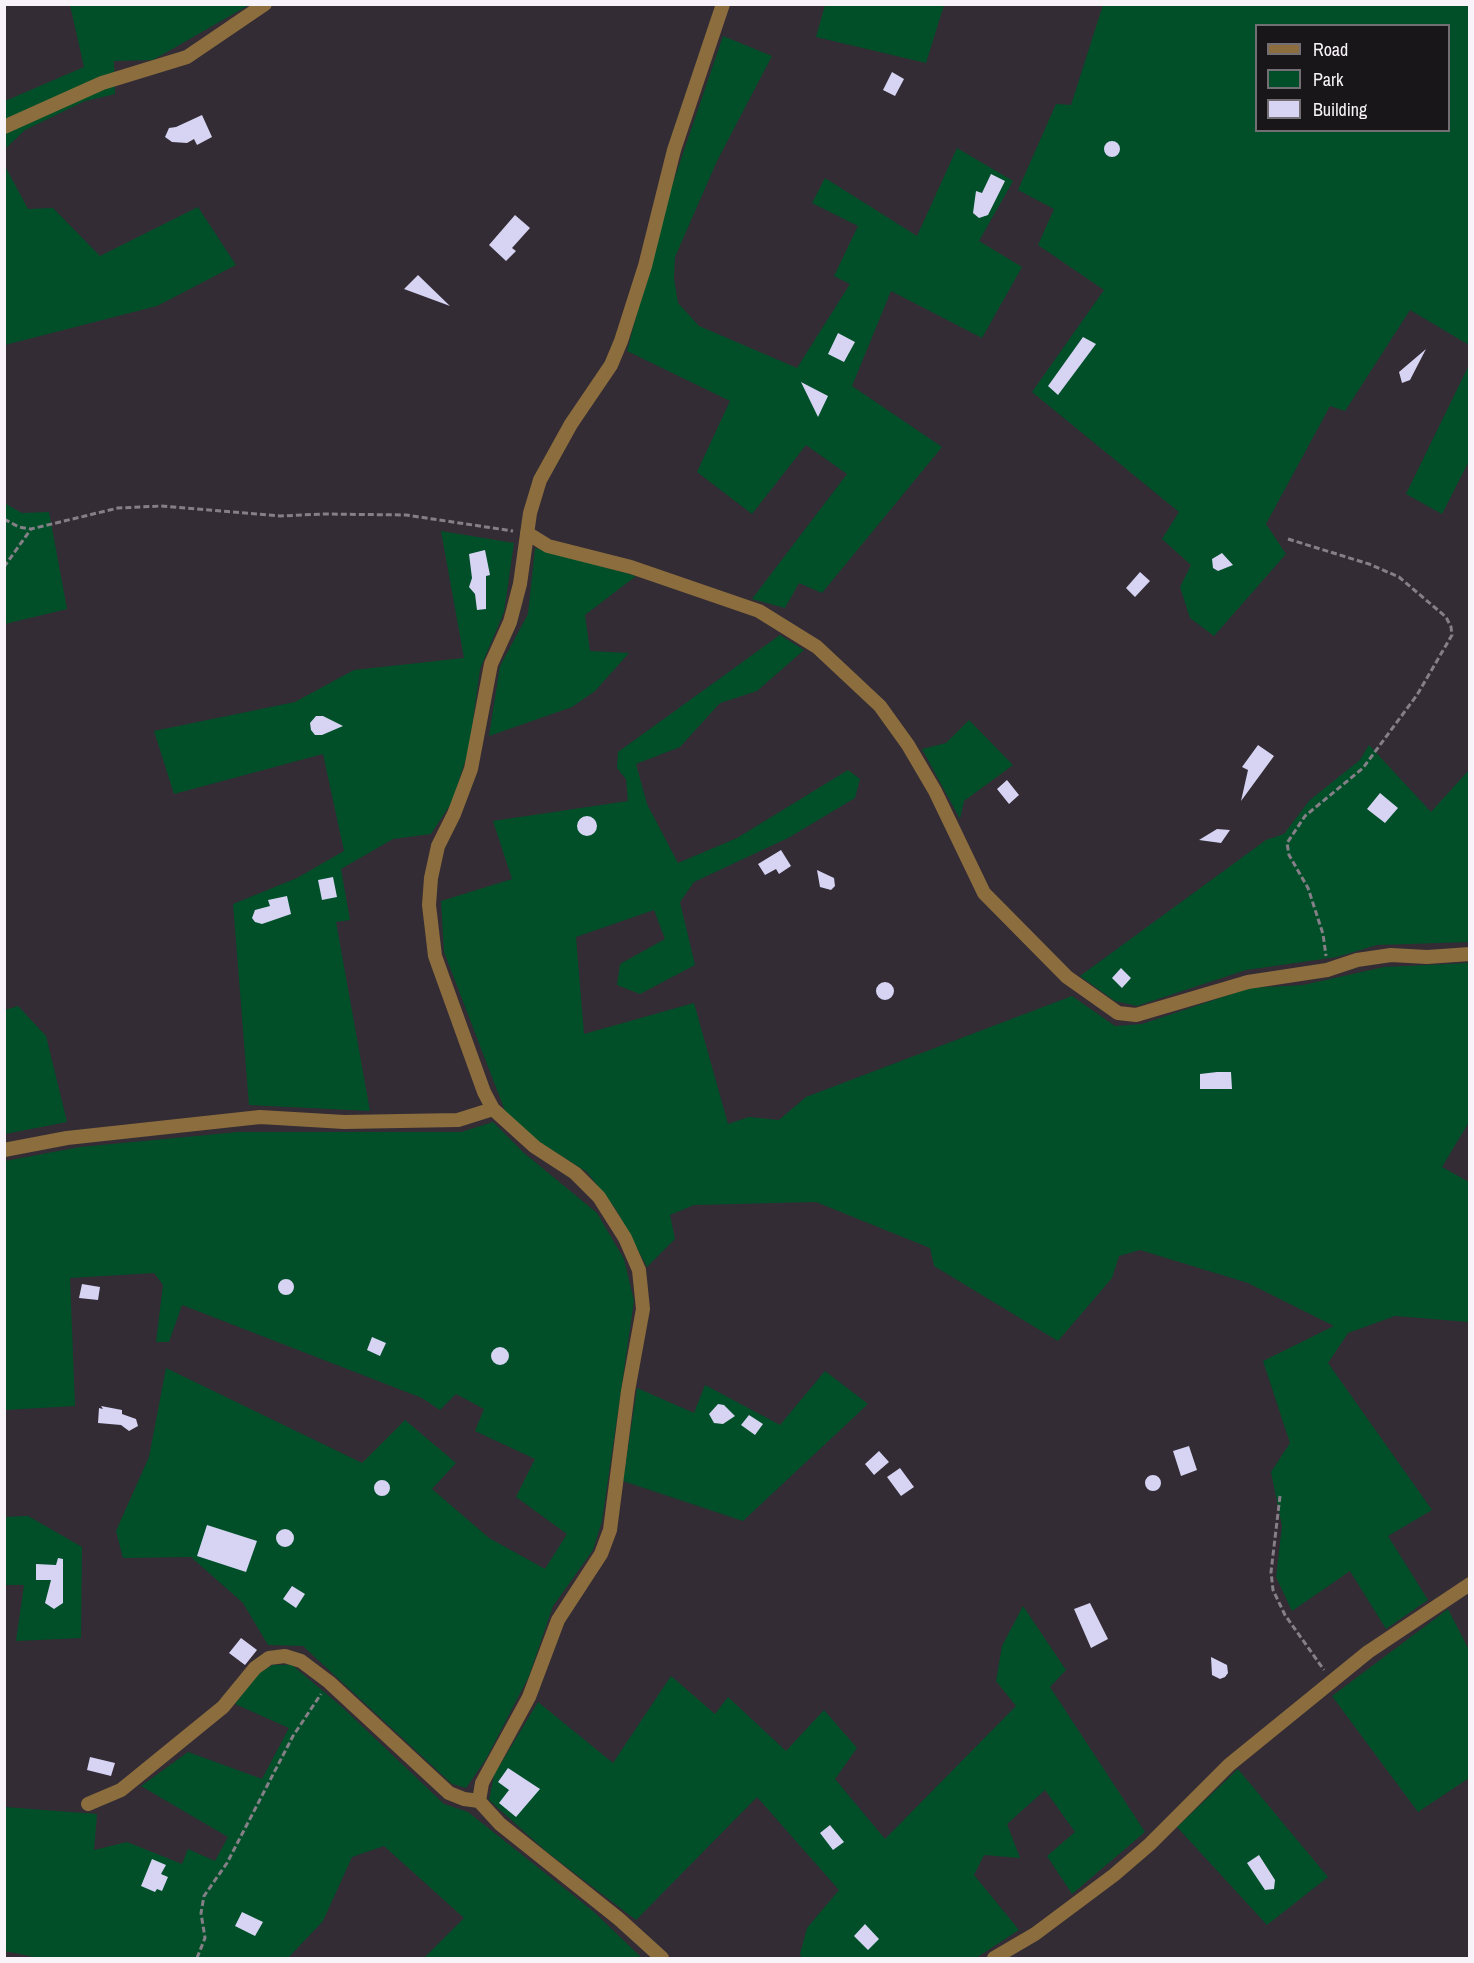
<!DOCTYPE html>
<html>
<head>
<meta charset="utf-8">
<style>
	body { margin:0 }
	#map { position:relative; width:1474px; height:1963px; overflow:hidden; background:#332c35; font-family:"Archivo Narrow",sans-serif }
	canvas { display:block }
	.frame { position:absolute; inset:0; border:6px solid #f8f3f9; pointer-events:none }
	.legend { position:absolute; left:1255px; top:24px; width:195px; height:108px; box-sizing:border-box; background:#19161a; border:2px solid #726e73; margin:0; padding:8px 10px; list-style:none; font-size:18px; color:#f8f3f9 }
	.legend li { display:flex; align-items:center; gap:12px; height:30px }
	.legend b { width:30px; border:2px solid #726e73 }
</style>
</head>
<body>
<div id="map">
<canvas width="1474" height="1963"></canvas>
<div class="frame"></div>
<ul class="legend">
<li><b style="height:8px;background:#8c6d3d"></b>Road</li>
<li><b style="height:16px;background:#004f29"></b>Park</li>
<li><b style="height:16px;background:#d6d3f3"></b>Building</li>
</ul>
</div>
<script>
const ctx = document.querySelector('canvas').getContext('2d');
ctx.lineJoin = 'round';
function fill(path, color) { ctx.fillStyle = color; ctx.fill(path, 'evenodd'); }
const poly = rows => new Path2D(rows.map(r => 'M' + r).join(''));
function stroke(path, color, width, dash) { ctx.strokeStyle = color; ctx.lineWidth = width; ctx.lineCap = dash ? 'butt' : 'round'; ctx.setLineDash(dash || []); ctx.stroke(path); }
const green = poly([
	[70,5,249,5,153,60,114,61,115,94,85,101,25,130,5,149,5,101,84,67],
	[825,5,825,4,944,5,926,63,816,37],
	[1103,5,1469,5,1469,345,1410,310,1345,411,1330,406,1266,524,1286,554,1214,636,1190,618,1180,587,1191,565,1162,539,1179,512,1032,392,1104,290,1038,245,1054,209,1018,190,1056,104,1071,105],
	[1256,26,1448,26,1448,130,1256,130],
	[723,36,772,56,717,161,675,257,674,279,678,303,699,326,797,368,850,284,834,276,858,226,812,203,825,178,917,236,957,148,1013,181,979,241,1022,267,982,338,891,291,852,386,942,447,822,593,799,583,785,608,752,599,847,474,806,445,752,514,697,472,730,401,627,351,665,206],
	[5,166,28,209,53,208,100,256,198,207,236,265,157,306,5,345],
	[1469,365,1469,461,1442,514,1406,494],
	[4,503,22,513,49,512,67,609,5,624],
	[441,531,514,543,504,612,480,669,469,749,452,802,431,834,393,839,341,869,350,920,336,922,370,1111,249,1105,233,904,297,878,344,851,323,754,174,794,154,731,295,702,354,670,464,658],
	[535,548,636,576,585,615,590,651,629,653,595,691,572,707,489,736,500,666,528,614],
	[780,635,804,650,757,691,720,703,680,747,636,764,647,804,678,863,737,838,848,770,860,779,855,798,788,838,694,882,680,902,695,965,640,994,617,985,620,964,665,939,654,910,576,937,584,1034,694,1003,728,1124,749,1117,779,1120,806,1097,1072,996,1115,1026,1142,1024,1250,988,1303,985,1384,967,1469,963,1469,1122,1442,1167,1469,1182,1469,1322,1395,1316,1348,1333,1328,1363,1432,1510,1388,1536,1428,1600,1386,1629,1350,1571,1292,1611,1276,1577,1282,1526,1271,1472,1290,1443,1263,1361,1334,1326,1248,1283,1140,1250,1119,1256,1112,1278,1058,1341,934,1266,930,1248,816,1202,694,1205,670,1215,675,1239,647,1267,617,1211,587,1172,538,1141,505,1111,444,952,441,901,512,879,493,821,628,801,626,779,617,768,618,752],
	[969,720,1013,765,964,801,960,819,922,749,946,743],
	[1369,745,1431,812,1469,770,1469,942,1377,945,1337,957,1246,970,1137,1006,1115,1001,1080,976,1266,840,1284,834,1310,800,1360,760],
	[18,1006,46,1036,67,1122,5,1134,5,1010],
	[493,1122,524,1153,597,1213,624,1259,634,1301,602,1521,593,1550,553,1606,529,1676,486,1759,466,1788,452,1784,303,1646,268,1645,243,1603,191,1557,123,1558,116,1531,149,1457,166,1368,362,1463,405,1420,456,1463,432,1489,489,1538,545,1569,567,1534,516,1497,535,1459,475,1431,484,1409,456,1394,440,1410,422,1398,182,1305,169,1342,156,1342,163,1285,154,1273,70,1278,75,1406,5,1410,5,1161,80,1147,238,1132,461,1132],
	[825,1371,868,1404,743,1521,623,1481,637,1388,694,1413,705,1385,780,1425],
	[28,1516,82,1547,81,1638,16,1641,24,1585,5,1585,5,1517],
	[1023,1606,1066,1670,1050,1687,1145,1832,1072,1894,1047,1856,1075,1832,1045,1790,1007,1824,1020,1858,984,1855,974,1875,1019,1930,976,1958,802,1958,800,1954,807,1928,839,1890,757,1797,636,1920,547,1852,489,1800,494,1775,538,1702,613,1763,671,1676,715,1714,728,1697,786,1751,824,1710,857,1748,835,1779,885,1839,1016,1706,996,1681,1002,1646],
	[1448,1609,1469,1650,1469,1778,1418,1812,1332,1696],
	[273,1665,292,1665,342,1707,444,1804,468,1812,593,1911,642,1958,424,1958,464,1918,384,1846,352,1857,323,1921,288,1958,39,1958,5,1951,5,1807,97,1814,94,1850,127,1842,182,1864,188,1849,215,1861,228,1837,141,1786,188,1752,262,1779,289,1728,235,1704,259,1673],
	[1238,1769,1328,1877,1267,1925,1177,1827]
]);
const building = poly([
	[892,72,904,79,895,96,883,90],
	[202,115,212,137,197,145,194,139,187,143,172,142,165,137,169,128,176,127],
	'1104 149a8 8 0 1 1 16 0a8 8 0 1 1-16 0Z',
	[991,174,1005,181,988,215,979,218,973,213,976,191,982,193],
	[515,215,530,228,512,248,516,251,506,261,489,245],
	[418,275,450,306,404,289],
	[838,333,855,342,844,362,828,354],
	[1083,337,1096,344,1058,395,1048,386],
	[1426,349,1410,380,1402,383,1399,372],
	[801,382,828,396,818,417],
	[485,550,490,575,486,576,486,609,477,610,475,594,469,587,472,578,469,554],
	[1222,553,1233,565,1218,571,1213,568,1212,559],
	[1140,572,1150,581,1135,597,1126,588],
	[316,716,323,716,343,726,322,735,315,735,311,730,310,723],
	[1258,745,1274,756,1241,801,1248,770,1242,767],
	[1007,780,1019,795,1009,804,997,789],
	[1380,793,1398,808,1385,823,1367,809],
	'577 826a10 10 0 1 1 20 0a10 10 0 1 1-20 0Z',
	[1217,829,1230,830,1221,843,1199,840],
	[781,850,791,866,779,874,776,869,765,875,758,864],
	[817,870,834,878,835,886,831,890,820,887],
	[333,877,337,897,322,900,318,880],
	[287,896,291,914,262,924,255,922,252,918,255,910,270,906,268,900],
	[1121,968,1131,978,1122,988,1112,978],
	'876 991a9 9 0 1 1 18 0a9 9 0 1 1-18 0Z',
	[1217,1072,1231,1072,1232,1089,1200,1089,1200,1074],
	'278 1287a8 8 0 1 1 16 0a8 8 0 1 1-16 0Z',
	[82,1284,100,1287,98,1300,79,1298],
	[372,1337,386,1343,380,1356,367,1350],
	'491 1356a9 9 0 1 1 18 0a9 9 0 1 1-18 0Z',
	[718,1404,724,1405,735,1416,723,1424,714,1423,709,1414],
	[101,1406,122,1410,122,1414,136,1419,138,1426,129,1431,121,1425,98,1423,99,1408,103,1409],
	[749,1415,763,1424,755,1435,741,1425],
	[1189,1446,1197,1470,1181,1476,1173,1451],
	[879,1451,889,1462,874,1475,865,1464],
	[900,1468,914,1487,901,1496,887,1477],
	'1145 1483a8 8 0 1 1 16 0a8 8 0 1 1-16 0Z',
	'374 1488a8 8 0 1 1 16 0a8 8 0 1 1-16 0Z',
	[207,1525,257,1541,246,1572,197,1556],
	'276 1538a9 9 0 1 1 18 0a9 9 0 1 1-18 0Z',
	[58,1558,63,1559,63,1603,54,1609,45,1603,51,1580,36,1580,36,1564,56,1565],
	[292,1586,305,1594,296,1608,283,1599],
	[1090,1603,1108,1639,1091,1648,1074,1609],
	[241,1638,257,1650,245,1665,229,1653],
	[1211,1657,1227,1665,1228,1673,1225,1677,1220,1679,1212,1675],
	[90,1757,115,1763,111,1776,87,1770],
	[508,1768,540,1789,516,1817,499,1803,509,1790,498,1782],
	[830,1825,844,1842,833,1850,820,1833],
	[1259,1855,1275,1880,1274,1889,1265,1890,1247,1863],
	[152,1859,166,1865,161,1874,168,1877,162,1891,157,1889,155,1892,141,1886],
	[242,1912,263,1922,255,1936,235,1926],
	[865,1924,879,1939,868,1950,854,1936]
]);
const path = poly([
	[4,519,19,527,31,529,118,508,161,506,280,516,323,514,406,515,513,531],
	[1288,539,1369,564,1399,577,1446,617,1451,627,1452,635,1417,695,1363,768,1305,816,1287,843,1289,855,1308,888,1323,934,1326,956],
	[4,567,31,529],
	[1280,1496,1271,1572,1273,1590,1285,1615,1324,1670],
	[197,1958,205,1938,201,1913,204,1896,227,1863,293,1736,321,1694]
]);
const street = poly([
	[4,127,102,83,187,57,265,4],
	[527,533,548,546,631,567,759,611,817,647,880,706,908,745,935,791,984,893,1067,977,1118,1013,1136,1015,1248,982,1327,970,1357,960,1391,955,1427,957,1470,954],
	[4,1150,67,1138,260,1117,344,1122,458,1120,493,1109],
	[88,1804,121,1790,223,1707,255,1668,269,1658,285,1656,301,1661,329,1682,449,1793,464,1799,479,1801],
	[662,1958,619,1919,500,1824,479,1801,482,1783,529,1697,558,1620,601,1554,610,1530,628,1391,643,1309,639,1270,625,1238,599,1197,575,1173,535,1147,493,1109,484,1092,435,956,429,905,431,878,438,846,454,814,471,769,491,664,510,622,520,584,530,513,540,480,571,424,611,365,621,341,645,266,674,150,723,4],
	[994,1958,1035,1934,1114,1875,1150,1844,1229,1765,1368,1652,1470,1584]
]);
fill(green, '#004f29');
fill(building, '#d6d3f3');
stroke(path, '#857f87', 3, [6, 3]);
stroke(street, '#8c6d3d', 14);
</script>
</body>
</html>
